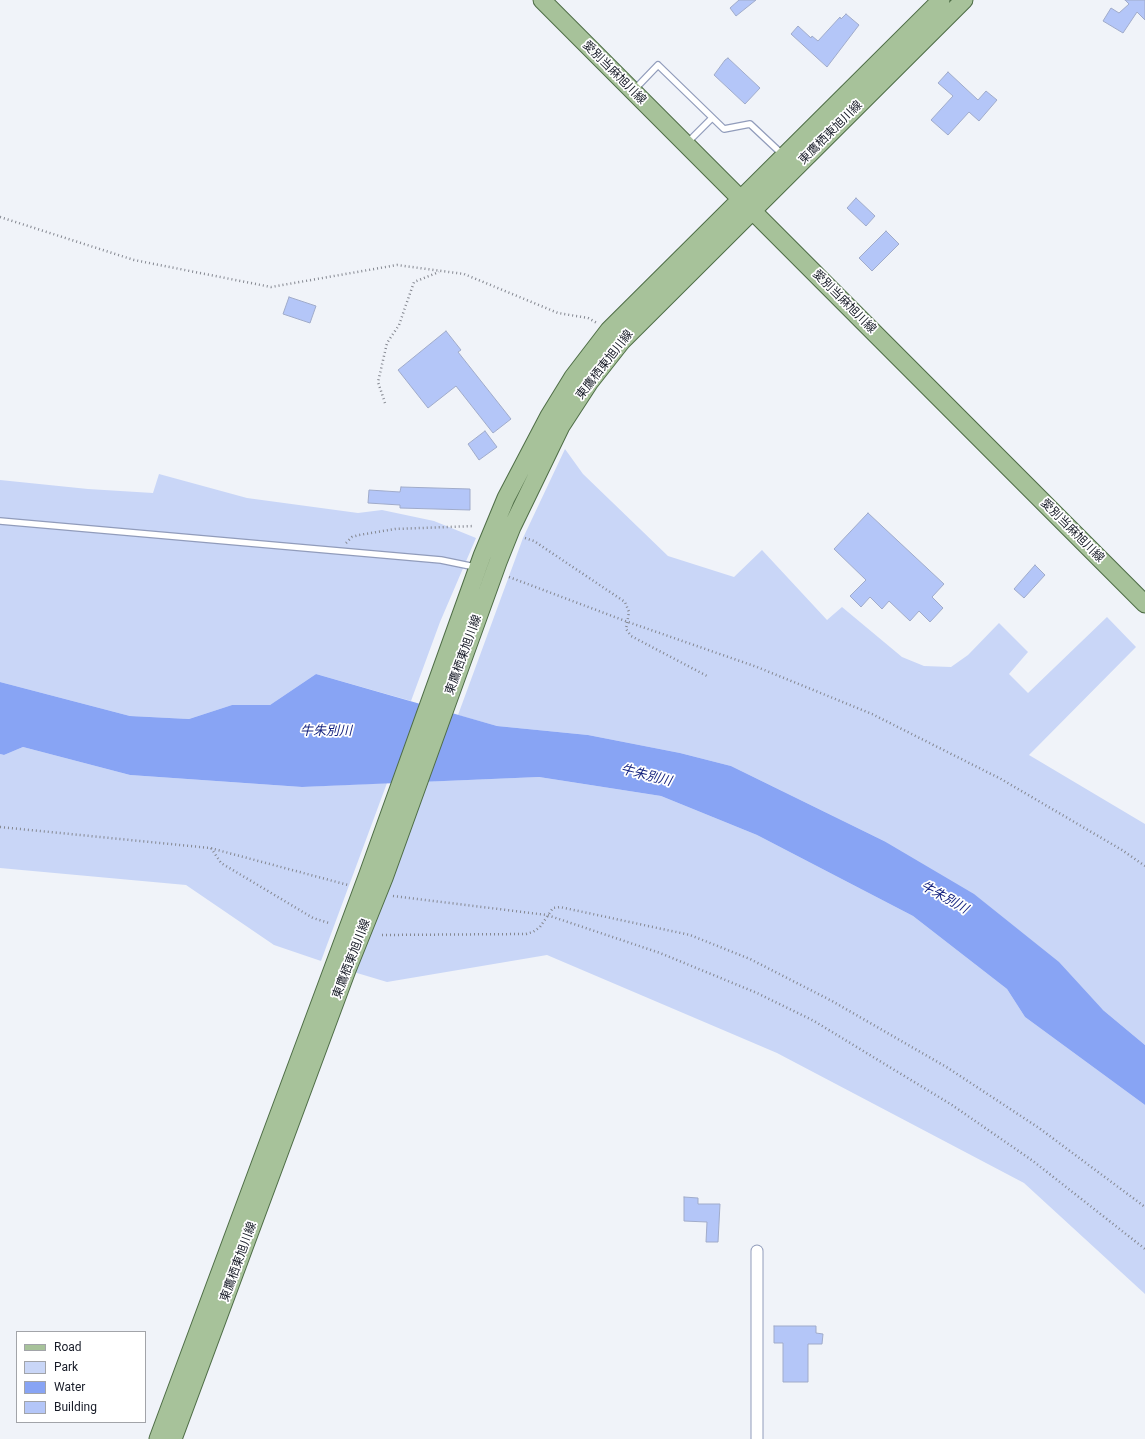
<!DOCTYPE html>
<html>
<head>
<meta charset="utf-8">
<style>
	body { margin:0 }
	#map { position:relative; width:1145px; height:1439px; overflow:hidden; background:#f0f3f9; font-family:Roboto,sans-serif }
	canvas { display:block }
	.legend { position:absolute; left:16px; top:1331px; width:130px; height:92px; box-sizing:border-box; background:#fff; border:1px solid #a2a4a9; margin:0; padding:5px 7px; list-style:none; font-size:12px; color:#171b27 }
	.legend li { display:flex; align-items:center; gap:8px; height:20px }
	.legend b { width:20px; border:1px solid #a2a4a9 }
</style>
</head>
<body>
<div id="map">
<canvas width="1145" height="1439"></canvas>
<ul class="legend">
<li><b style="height:5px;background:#a7c29a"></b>Road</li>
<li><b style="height:11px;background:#c9d6f7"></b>Park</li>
<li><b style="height:11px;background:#88a4f4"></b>Water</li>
<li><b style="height:11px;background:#b4c6f8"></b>Building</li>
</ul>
</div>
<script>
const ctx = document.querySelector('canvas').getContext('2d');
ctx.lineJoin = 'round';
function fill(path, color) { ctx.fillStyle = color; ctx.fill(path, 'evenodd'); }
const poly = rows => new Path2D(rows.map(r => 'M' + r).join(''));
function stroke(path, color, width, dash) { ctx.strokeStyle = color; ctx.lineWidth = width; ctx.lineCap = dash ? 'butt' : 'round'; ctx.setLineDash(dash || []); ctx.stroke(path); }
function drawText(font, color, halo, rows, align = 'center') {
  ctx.font = font + ' Roboto,"Noto Sans JP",sans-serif'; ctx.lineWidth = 3.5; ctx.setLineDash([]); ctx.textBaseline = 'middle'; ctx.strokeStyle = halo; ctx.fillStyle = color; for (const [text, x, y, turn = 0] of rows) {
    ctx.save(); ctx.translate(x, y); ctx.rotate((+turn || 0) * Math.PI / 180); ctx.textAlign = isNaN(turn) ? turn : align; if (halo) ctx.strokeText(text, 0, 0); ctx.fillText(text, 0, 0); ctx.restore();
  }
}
const green = poly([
	[565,449,583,474,668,556,734,577,762,550,827,620,842,607,902,657,924,666,951,667,968,655,999,623,1028,652,1009,674,1028,693,1107,617,1136,647,1029,755,1145,824,1145,1045,1103,1010,884,841,731,766,680,753,588,735,497,726,458,715,523,538],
	[159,474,247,498,358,513,382,510,434,521,476,538,440,622,411,701,316,674,270,705,232,705,189,719,130,716,0,682,0,480,88,489,153,493],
	[23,747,130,775,302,787,387,783,321,961,274,945,186,885,0,868,0,754,4,755],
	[539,777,661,796,757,835,913,916,1007,989,1025,1017,1145,1105,1145,1294,1024,1183,777,1053,547,955,387,982,347,970,419,782]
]);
const water = poly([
	[316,674,497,726,588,735,680,753,731,766,884,841,974,894,1059,962,1103,1010,1145,1045,1145,1105,1025,1017,1007,989,913,916,757,835,661,796,539,777,302,787,130,775,23,747,4,755,0,754,0,682,130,716,189,719,232,705,270,705]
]);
const building = poly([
	[739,0,756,0,736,16,730,8,739,0],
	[1125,0,1145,0,1145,20,1137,12,1123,33,1103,21,1111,8,1119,13,1129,4,1125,0],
	[846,14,859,25,827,67,791,34,798,26,811,38,812,36,818,41,840,17,841,19,846,14],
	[728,58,760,88,745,104,714,75,725,60,728,58],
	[948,72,978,100,986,91,997,100,979,121,969,112,948,135,931,120,953,96,938,83,948,72],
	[856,198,875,216,866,226,847,208,856,198],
	[886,231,899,244,872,271,859,258,886,231],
	[289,297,316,306,310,323,283,314,289,297],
	[446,331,461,350,458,352,511,419,493,433,456,386,428,408,398,370,446,331],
	[485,431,497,447,479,460,468,444,485,431],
	[401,487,470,489,470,510,400,508,400,505,368,503,369,490,400,492,401,487],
	[868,513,944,584,932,597,943,608,930,622,919,611,910,621,889,601,882,609,870,597,861,607,850,596,866,580,834,549,868,513],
	[1035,565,1045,575,1024,598,1014,589,1035,565],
	[684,1197,698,1198,698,1204,720,1204,718,1242,706,1242,707,1222,684,1221,684,1197],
	[774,1326,816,1326,816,1333,823,1334,822,1344,808,1344,808,1382,783,1382,783,1343,774,1343,774,1326]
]);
const path = poly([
	[0,217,134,260,271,287,397,265,464,274,558,313,588,318,597,323],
	[385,403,378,382,387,343,399,325,414,282,439,272],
	[525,538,534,541,625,602,629,612,626,629,631,636,707,676],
	[346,543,352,537,359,535,395,529,474,526],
	[509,577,628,622,757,667,872,714,1001,779,1122,850,1145,866],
	[0,827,210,848,348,885],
	[211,848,221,863,313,918,329,923],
	[393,896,547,915,660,953,757,993,814,1021,952,1105,1033,1161,1145,1249],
	[382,935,526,934,533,932,540,927,553,908,560,907,690,935,750,959,832,1001,948,1068,1039,1128,1145,1207]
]);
const service = poly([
	[634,90,658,65,724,129,750,124,782,154],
	[688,142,712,118],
	[0,521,441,560,475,567]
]);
const minor = poly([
	[757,1439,757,1251]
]);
const primary = poly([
	[542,0,1145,604],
	[158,1439,368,874,482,556,506,498,549,416,573,377,609,330,941,0],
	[173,1439,347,970,384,878,498,562,512,527,561,426,589,383,622,341,964,0]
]);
const streetNames = [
	["愛別当麻旭川線",614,73,45],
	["東鷹栖東旭川線",831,133,-45],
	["愛別当麻旭川線",844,302,45],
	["東鷹栖東旭川線",605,365,-52],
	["愛別当麻旭川線",1072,531,45],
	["東鷹栖東旭川線",464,655,-70],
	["東鷹栖東旭川線",352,959,-69],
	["東鷹栖東旭川線",239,1262,-70]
];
const waterNames = [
	["牛朱別川",326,732],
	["牛朱別川",646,776,14],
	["牛朱別川",944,898,29]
];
fill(green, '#c9d6f7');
fill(water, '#88a4f4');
fill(building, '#b4c6f8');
stroke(building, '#a0abca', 1);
stroke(service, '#919cbb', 8);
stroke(minor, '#919cbb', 13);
stroke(primary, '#4e6d46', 19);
stroke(path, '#848790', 2.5, [1, 3]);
stroke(service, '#fff', 5.5);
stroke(minor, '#fff', 11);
stroke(primary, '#a7c29a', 17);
drawText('12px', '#171b27', '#fff', streetNames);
drawText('italic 13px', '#182681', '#fff', waterNames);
</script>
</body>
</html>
